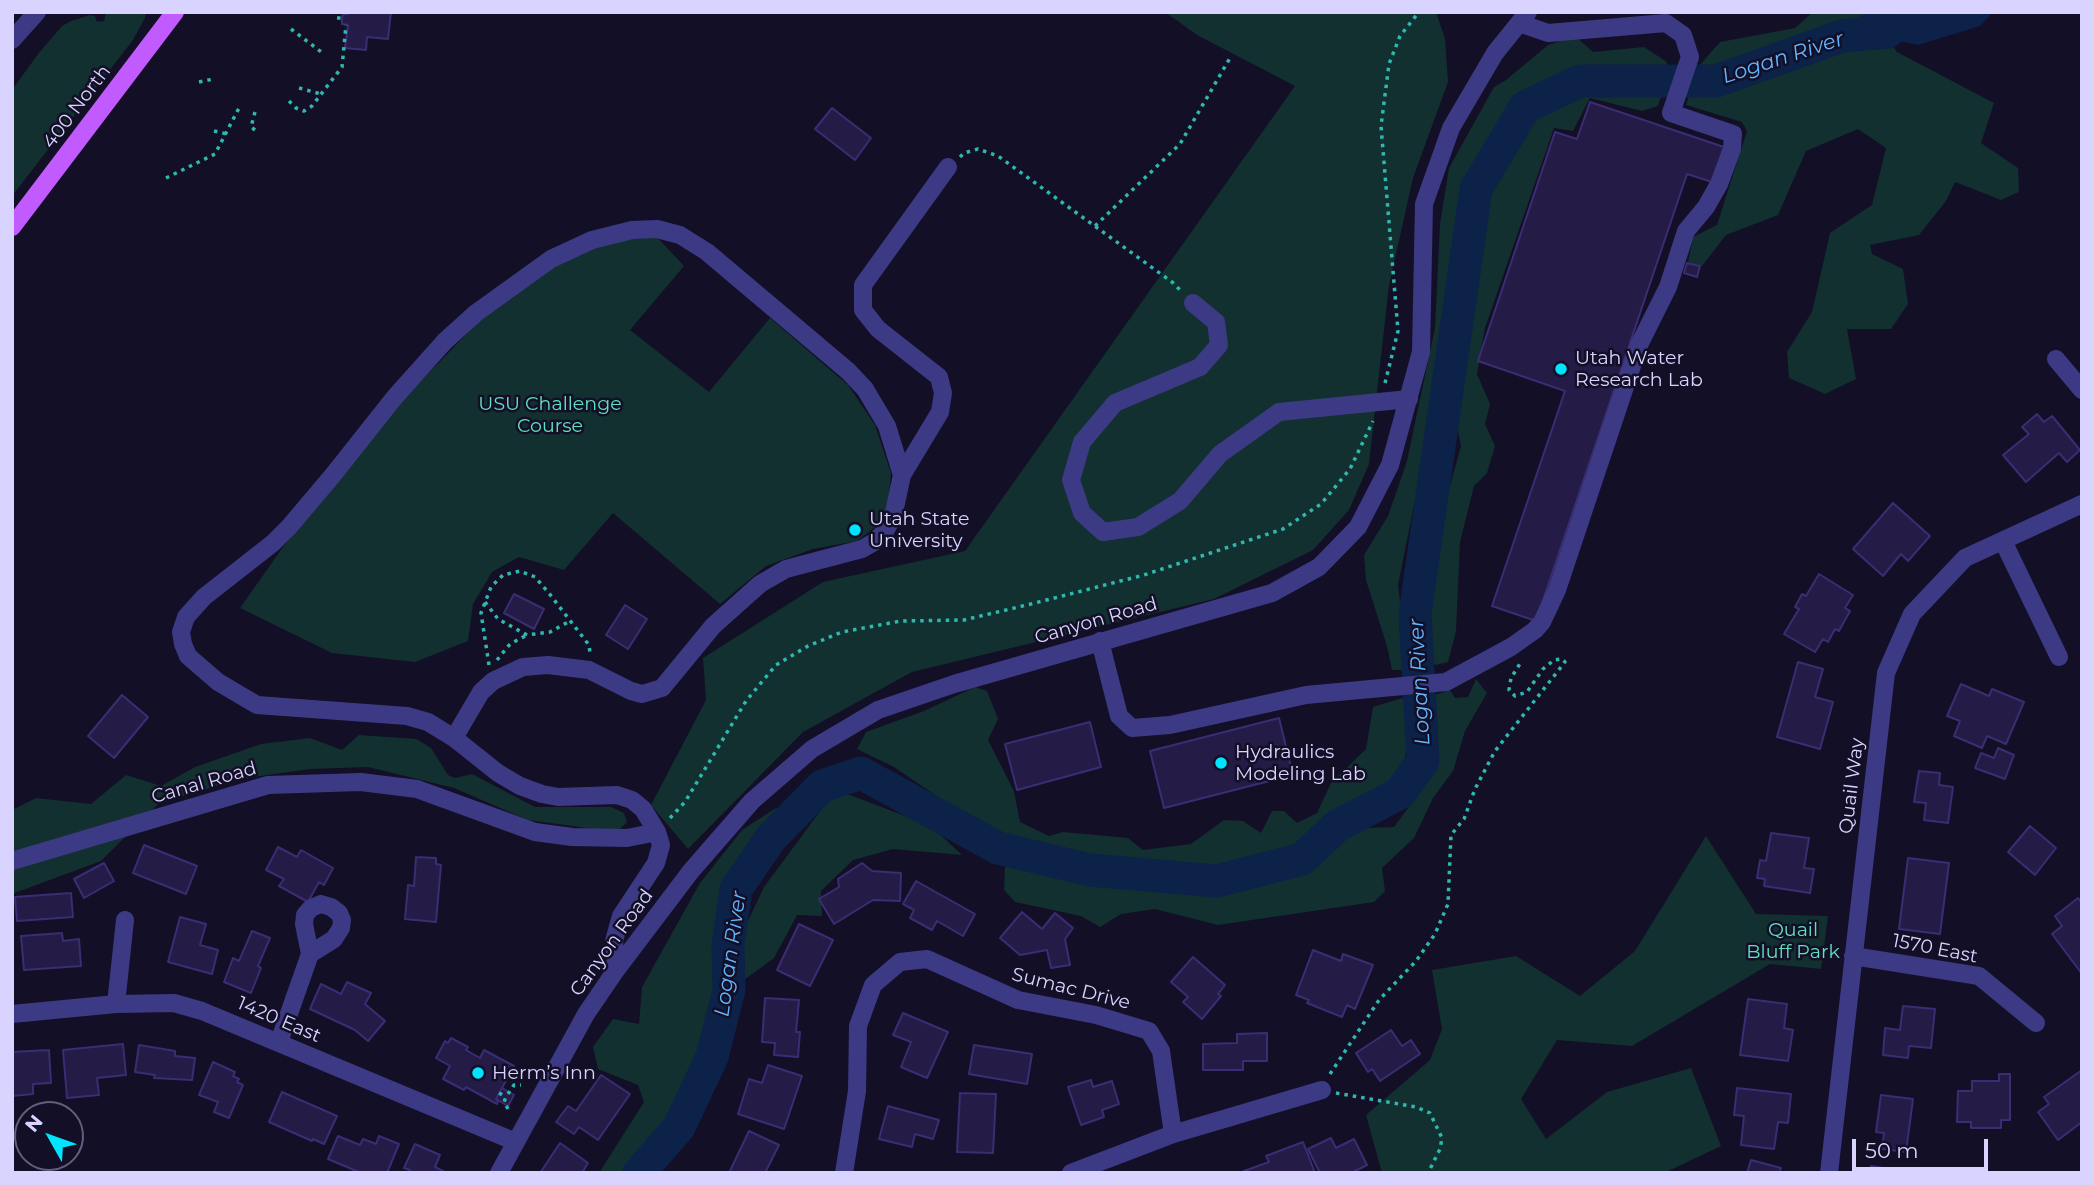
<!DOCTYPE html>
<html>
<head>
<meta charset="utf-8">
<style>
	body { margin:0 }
	#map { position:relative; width:2094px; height:1185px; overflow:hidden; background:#130f26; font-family:Montserrat,sans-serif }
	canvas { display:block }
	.frame { position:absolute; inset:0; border:14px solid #d9d4ff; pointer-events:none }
	.north { position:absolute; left:14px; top:1101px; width:70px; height:70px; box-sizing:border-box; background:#130f26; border:2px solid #625e7d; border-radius:50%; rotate:310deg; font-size:19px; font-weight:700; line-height:28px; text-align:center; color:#d9d4ff }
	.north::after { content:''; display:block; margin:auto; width:24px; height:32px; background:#00e5ff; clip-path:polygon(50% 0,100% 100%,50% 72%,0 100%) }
	.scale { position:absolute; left:1852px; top:1139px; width:136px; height:32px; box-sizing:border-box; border:4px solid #d9d4ff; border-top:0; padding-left:9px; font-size:21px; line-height:24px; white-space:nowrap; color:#d9d4ff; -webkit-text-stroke:5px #130f26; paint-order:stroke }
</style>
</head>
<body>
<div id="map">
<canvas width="2094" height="1185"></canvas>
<div class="frame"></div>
<div class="north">N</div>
<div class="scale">50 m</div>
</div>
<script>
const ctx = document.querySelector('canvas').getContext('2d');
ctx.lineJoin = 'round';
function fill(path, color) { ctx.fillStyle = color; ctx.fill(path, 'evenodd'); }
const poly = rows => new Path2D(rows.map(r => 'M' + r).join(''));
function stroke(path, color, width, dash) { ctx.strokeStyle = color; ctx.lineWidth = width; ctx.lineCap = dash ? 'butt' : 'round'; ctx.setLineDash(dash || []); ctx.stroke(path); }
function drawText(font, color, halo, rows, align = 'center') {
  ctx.font = font + ' Montserrat,sans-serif'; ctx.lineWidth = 5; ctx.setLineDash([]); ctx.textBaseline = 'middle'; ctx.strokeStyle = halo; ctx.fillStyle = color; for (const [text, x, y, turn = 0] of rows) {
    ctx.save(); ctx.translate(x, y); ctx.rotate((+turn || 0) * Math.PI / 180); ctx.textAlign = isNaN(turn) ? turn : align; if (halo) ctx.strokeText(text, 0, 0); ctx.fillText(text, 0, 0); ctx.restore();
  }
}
const green = poly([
	[106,12,146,12,145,18,133,40,12,196,12,90,38,54,62,26,71,21,90,15,95,16,97,22,104,21],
	[1165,12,1436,12,1445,39,1448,82,1413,178,1389,285,1369,464,1349,510,1313,550,1214,599,912,672,803,732,688,849,651,805,706,700,703,658,823,582,965,551,1295,86,1197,35],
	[1813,12,1943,12,1879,24,1897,52,1994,103,1981,143,2018,168,2019,192,2001,200,1955,182,1946,201,1919,235,1870,245,1872,254,1903,269,1908,304,1891,329,1847,329,1856,379,1825,394,1789,378,1787,352,1812,312,1830,233,1872,205,1886,148,1858,129,1806,151,1778,215,1726,235,1702,266,1688,262,1693,237,1717,225,1747,131,1742,122,1686,105,1699,66,1720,42,1795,28],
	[1575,36,1593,52,1644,47,1667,62,1664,87,1658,106,1642,111,1590,98,1573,131,1554,128,1485,328,1477,374,1490,404,1485,424,1495,446,1487,473,1474,486,1460,542,1456,631,1448,662,1436,665,1425,658,1419,620,1431,554,1461,446,1452,403,1470,310,1469,274,1456,275,1448,316,1440,406,1414,505,1398,585,1407,659,1403,670,1392,670,1387,646,1366,580,1364,555,1388,516,1407,461,1435,328,1440,224,1449,168,1494,87,1506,80,1548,45],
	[656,236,684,266,630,330,709,392,770,318,848,385,875,425,891,473,888,505,879,524,857,541,813,549,766,566,720,604,613,513,564,570,519,557,492,572,473,604,468,641,415,662,332,653,240,608,283,547,401,402,479,321,553,266,594,248,633,238],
	[1476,679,1487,693,1465,731,1453,771,1433,798,1414,838,1382,868,1385,891,1374,902,1218,925,1155,909,1121,914,1100,927,1081,916,1015,902,1004,890,1005,867,1050,868,1013,848,894,767,857,749,866,732,924,711,975,687,987,691,998,719,988,740,1014,791,1020,822,1049,836,1063,832,1128,838,1143,850,1191,844,1224,820,1243,821,1261,833,1272,811,1284,811,1297,823,1317,813,1331,783,1366,749,1373,707,1402,698,1410,704,1411,727,1402,771,1387,795,1317,832,1312,842,1325,850,1365,828,1394,827,1430,778,1438,740,1434,695,1450,690,1455,698,1468,697],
	[359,735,416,739,431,748,448,775,455,778,472,774,535,807,611,807,624,813,627,822,617,832,528,820,454,788,368,767,310,769,239,779,158,804,101,861,12,894,12,810,36,798,91,804,126,775,161,786,195,767,261,744,310,738,342,750],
	[845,793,931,826,962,855,893,849,853,860,821,891,822,916,797,915,774,958,737,985,721,977,709,1029,674,1116,630,1173,599,1173,644,1102,638,1085,598,1069,593,1047,613,1019,639,1024,642,987,700,883,742,830,776,808,783,812,782,822,759,846,720,902,736,928,744,929,764,887,832,795],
	[1706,836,1756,914,1828,916,1821,969,1770,964,1632,1046,1557,1040,1521,1099,1546,1139,1607,1092,1691,1068,1721,1146,1664,1173,1382,1173,1366,1115,1430,1060,1442,1029,1432,970,1516,956,1580,996,1635,951]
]);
const water = poly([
	[1872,12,1993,12,1980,26,1918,45,1889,39,1808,35]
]);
const river = poly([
	[639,1173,679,1127,712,1057,729,990,728,944,736,889,771,838,822,786,861,773,998,848,1090,870,1217,881,1302,859,1337,826,1400,793,1423,761,1415,614,1476,189,1525,107,1580,81,1716,81,1842,36,1888,32]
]);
const building = poly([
	[349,12,391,12,388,39,367,37,366,50,345,48,348,25,342,24,342,18,343,14,348,14,349,12],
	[1590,102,1724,147,1712,182,1687,174,1536,621,1492,606,1565,391,1478,361,1555,132,1577,139,1590,102],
	[832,108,871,138,855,160,815,129,832,108],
	[1687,263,1700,266,1697,277,1684,273,1687,263],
	[2037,414,2044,422,2052,416,2080,450,2067,462,2059,453,2026,482,2003,455,2029,434,2022,427,2037,414],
	[1893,503,1930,536,1908,561,1901,554,1883,576,1853,549,1893,503],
	[1819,574,1853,595,1845,608,1850,611,1839,631,1835,629,1828,642,1823,639,1815,652,1784,634,1799,609,1795,607,1802,594,1806,596,1819,574],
	[514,594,544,609,534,629,504,613,514,594],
	[625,605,647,619,628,649,606,635,625,605],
	[1798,662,1823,669,1815,697,1833,702,1820,749,1777,737,1798,662],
	[1961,684,1989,696,1992,689,2024,702,2006,744,1987,736,1982,748,1954,736,1960,721,1947,716,1961,684],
	[122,695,148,717,114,758,88,736,122,695],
	[1279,718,1293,775,1164,808,1150,751,1279,718],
	[1090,722,1101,767,1017,790,1005,744,1090,722],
	[1998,748,2014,755,2005,779,1975,768,1981,753,1994,758,1998,748],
	[1919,771,1940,773,1939,785,1953,787,1948,823,1924,820,1926,803,1914,802,1919,771],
	[2030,826,2056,848,2035,875,2008,852,2030,826],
	[1771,833,1809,838,1804,868,1814,869,1810,893,1764,886,1765,879,1757,878,1760,860,1766,861,1771,833],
	[144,845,197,866,186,894,133,873,144,845],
	[278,847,297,857,301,850,333,868,324,885,319,882,308,902,279,886,284,879,266,870,278,847],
	[416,857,436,858,436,864,441,865,436,922,405,919,408,885,414,886,416,857],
	[1908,858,1949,863,1940,934,1899,929,1908,858],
	[104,863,114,881,84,898,74,879,104,863],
	[862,863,872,871,901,873,900,901,873,900,834,924,819,899,839,887,838,879,862,863],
	[916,881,975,914,963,936,937,921,932,930,910,918,914,910,903,904,916,881],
	[71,893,73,917,17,921,15,897,71,893],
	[2078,898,2082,903,2082,974,2052,934,2062,926,2055,916,2078,898],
	[1022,912,1042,929,1055,913,1073,928,1065,939,1070,965,1051,968,1047,950,1020,955,1000,938,1022,912],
	[180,917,206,924,200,945,218,950,212,974,168,962,180,917],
	[799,924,833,940,810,986,777,970,799,924],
	[252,931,270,938,258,966,261,968,251,993,224,982,233,958,239,961,252,931],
	[62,933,63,941,79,939,81,966,24,970,21,936,62,933],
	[1313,950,1341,961,1343,954,1373,965,1355,1009,1347,1005,1342,1017,1307,1003,1309,1000,1296,995,1313,950],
	[1193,957,1225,985,1218,994,1221,996,1202,1019,1183,1002,1188,997,1171,982,1193,957],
	[347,982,371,993,365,1004,385,1021,368,1041,355,1030,310,1009,321,984,341,994,347,982],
	[765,998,799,1000,796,1032,800,1032,798,1057,774,1055,775,1043,762,1042,765,998],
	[1748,999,1787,1004,1784,1028,1793,1030,1788,1061,1740,1055,1748,999],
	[1903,1006,1935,1009,1931,1048,1909,1046,1908,1058,1883,1055,1885,1028,1900,1030,1903,1006],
	[903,1013,948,1032,927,1078,901,1067,911,1042,893,1035,903,1013],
	[1391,1030,1402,1046,1411,1040,1420,1054,1380,1081,1372,1069,1368,1072,1356,1053,1391,1030],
	[1267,1033,1267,1061,1243,1061,1243,1070,1203,1070,1203,1044,1237,1043,1237,1034,1267,1033],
	[451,1038,468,1047,466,1050,480,1058,484,1050,514,1066,496,1099,498,1101,497,1104,466,1087,464,1090,443,1079,450,1066,436,1058,445,1041,448,1043,451,1038],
	[123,1044,126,1075,97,1078,99,1095,67,1098,63,1050,123,1044],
	[139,1045,175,1051,175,1056,195,1058,192,1080,154,1078,155,1075,135,1072,139,1045],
	[974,1045,1032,1054,1027,1084,969,1074,974,1045],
	[49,1050,51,1083,33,1084,33,1094,12,1096,12,1052,49,1050],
	[213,1062,235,1072,233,1076,239,1079,237,1082,243,1085,229,1118,214,1112,218,1102,199,1095,213,1062],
	[768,1065,802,1076,784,1129,738,1114,749,1079,762,1083,768,1065],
	[2082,1070,2082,1122,2058,1140,2038,1112,2049,1104,2044,1097,2082,1070],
	[1999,1074,2010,1074,2010,1120,2001,1120,2001,1128,1971,1128,1971,1122,1957,1122,1958,1091,1972,1091,1972,1081,1999,1081,1999,1074],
	[601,1075,630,1094,598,1140,579,1127,574,1134,556,1122,568,1106,576,1111,601,1075],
	[1091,1080,1093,1087,1112,1081,1119,1104,1102,1110,1104,1117,1081,1125,1068,1087,1091,1080],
	[502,1088,514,1095,508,1106,496,1099,502,1088],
	[1737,1088,1791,1094,1788,1123,1778,1122,1774,1149,1741,1145,1744,1116,1734,1115,1737,1088],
	[282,1092,337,1116,324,1144,313,1139,312,1141,269,1122,282,1092],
	[960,1093,996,1094,993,1153,957,1152,960,1093],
	[1881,1095,1913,1099,1906,1152,1882,1149,1884,1133,1876,1132,1881,1095],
	[888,1106,939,1120,933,1139,915,1134,912,1147,879,1139,888,1106],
	[749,1131,779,1145,765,1173,729,1173,749,1131],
	[338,1136,360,1145,363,1139,376,1144,379,1136,399,1144,387,1173,361,1173,328,1159,338,1136],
	[1331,1138,1336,1148,1354,1139,1367,1165,1351,1173,1320,1173,1308,1149,1331,1138],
	[1303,1142,1315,1173,1244,1173,1244,1171,1269,1162,1266,1156,1303,1142],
	[560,1143,588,1163,582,1173,540,1173,560,1143],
	[415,1144,440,1155,435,1167,447,1173,409,1173,410,1170,404,1168,415,1144],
	[1751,1160,1781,1168,1779,1173,1747,1173,1751,1160],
	[1871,1166,1901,1171,1901,1173,1870,1173,1871,1166]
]);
const path = poly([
	[337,18,342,18],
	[291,29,324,54],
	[199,82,214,79],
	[299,88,321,94],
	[289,101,296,108,304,111,312,106,342,67,346,25],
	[255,130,251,127,255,112],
	[214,131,227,134],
	[960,157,964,153,978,149,998,156,1172,282,1181,291],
	[166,178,215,154,239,108],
	[1095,226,1180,144,1230,58],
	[1385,383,1398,331,1381,126,1389,64,1400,36,1419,12],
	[485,602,498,619,527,635,550,632,570,621],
	[497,660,510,644,527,635],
	[489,665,481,613,491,587,503,575,520,571,535,577,548,592,589,645,590,653],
	[670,818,685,802,746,701,776,665,808,646,842,632,901,621,964,620,1031,604,1144,575,1283,529,1321,504,1350,469,1373,421],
	[1330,1074,1379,1000,1416,961,1435,934,1448,904,1451,835,1464,819,1475,789,1495,751,1565,662,1562,659,1554,660,1543,669,1527,692,1515,696,1509,690,1511,678,1521,662],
	[499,1093,506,1097],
	[1336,1093,1416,1107,1430,1113,1442,1138,1440,1149,1428,1173],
	[508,1109,504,1102,506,1097,514,1085,521,1085]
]);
const minor = poly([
	[12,40,37,12],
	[1193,303,1216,322,1219,345,1200,367,1115,403,1082,442,1071,480,1082,513,1103,532,1138,527,1180,501,1220,454,1279,412,1409,399],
	[2056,359,2082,390],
	[902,475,940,412,943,393,939,377,878,329,863,310,863,285,948,167],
	[2003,541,2059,657],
	[1100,641,1119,716,1132,728,1170,725,1306,695,1446,682,1511,647,1535,630,1542,622,1557,590,1639,345,1668,287,1686,231,1706,207,1719,184,1732,149,1733,134,1671,113,1690,57,1683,35,1666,23,1548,33,1519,23],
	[454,738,481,692,493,681,523,667,548,665,589,670,631,691,642,694,662,688,713,626,760,584,786,569,862,549,874,542,885,531,893,517,902,475,887,426,865,389,848,371,707,252,680,235,657,229,632,230,592,240,551,259,476,313,445,341,394,398,333,475,289,527,273,543,204,597,186,617,181,632,183,644,188,656,218,682,257,705,407,716,428,722,454,738,498,773,520,786,542,794,558,797,617,795,632,800,643,809,657,832,661,845,656,863,621,916,614,941,616,970],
	[12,861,268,785,361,782,417,789,535,832,572,837,627,838,657,832],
	[321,904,331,907,339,913,342,920,341,928,334,939,310,954,304,924,305,915,311,908,321,904],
	[1853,956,1979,976,2036,1023],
	[116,1004,125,920],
	[12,1014,116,1004,174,1003,202,1011,516,1142],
	[279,1042,310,954],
	[499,1173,586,1014,616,970,691,871,752,801,812,749,878,710,954,684,1272,593,1319,567,1358,527,1390,465,1421,352,1424,204,1451,128,1495,53,1528,12],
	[844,1173,857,1091,858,1026,873,985,900,962,927,959,1018,1000,1096,1015,1149,1031,1161,1051,1173,1134],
	[1071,1173,1173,1134,1322,1090],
	[1829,1173,1886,673,1912,614,1965,558,2082,504]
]);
const major = poly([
	[12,227,175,12]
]);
const markers = [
	[1561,369,7,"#00e5ff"],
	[855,530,7,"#00e5ff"],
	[1221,763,7,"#00e5ff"],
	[478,1073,7,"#00e5ff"]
];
const streetNames = [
	["400 North",77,107,-53],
	["Canyon Road",1096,621,-16],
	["Canal Road",204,783,-16],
	["Quail Way",1852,786,-83],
	["Canyon Road",612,943,-54],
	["1570 East",1935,949,11],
	["Sumac Drive",1071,989,14],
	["1420 East",279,1020,23]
];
const poiNames = [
	["Utah Water",1575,358],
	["Research Lab",1575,380],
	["Utah State",869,519],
	["University",869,541],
	["Hydraulics",1235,752],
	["Modeling Lab",1235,774],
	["Herm’s Inn",492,1073]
];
const parkNames = [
	["USU Challenge",550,404],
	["Course",550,426],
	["Quail",1793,930],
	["Bluff Park",1793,952]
];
const waterNames = [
	["Logan River",1783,58,-18],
	["Logan River",1420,682,-93],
	["Logan River",731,954,-82]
];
fill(green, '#12302f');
fill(water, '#0c2248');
stroke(river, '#0c2248', 33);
fill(building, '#241b47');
stroke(building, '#3b2d73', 2);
stroke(path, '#2fb8b0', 3.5, [3.5, 5]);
stroke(minor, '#3d3a85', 18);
stroke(major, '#c25bff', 18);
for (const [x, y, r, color] of markers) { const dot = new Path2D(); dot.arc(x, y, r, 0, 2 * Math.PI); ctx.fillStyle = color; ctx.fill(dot); stroke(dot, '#130f26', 2.5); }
drawText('19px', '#d9d4ff', '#130f26', streetNames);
drawText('19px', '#d9d4ff', '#130f26', poiNames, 'left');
drawText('19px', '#5fe0c0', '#130f26', parkNames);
drawText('italic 21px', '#62b6ff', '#130f26', waterNames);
</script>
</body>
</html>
